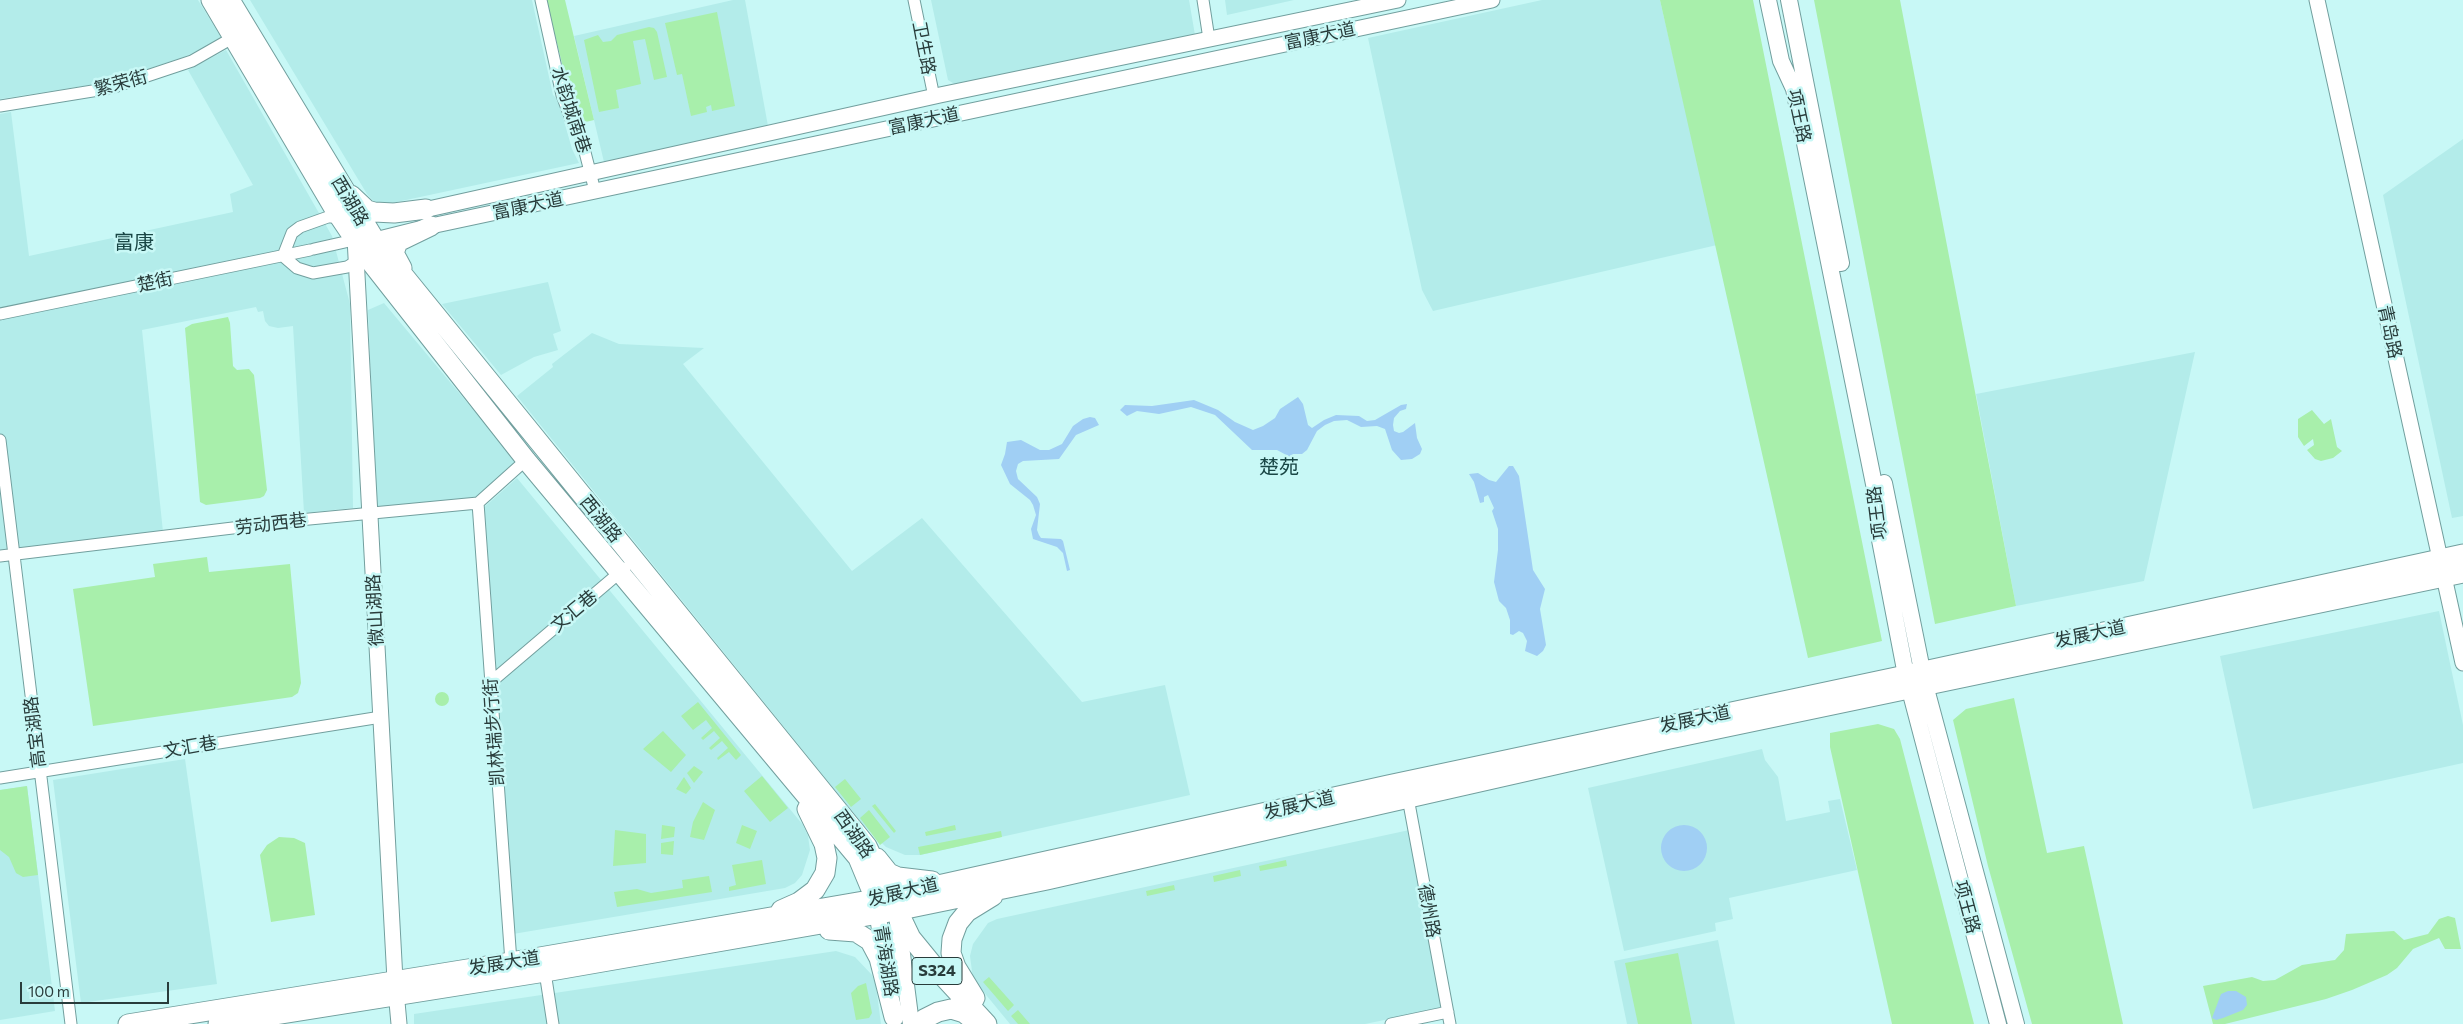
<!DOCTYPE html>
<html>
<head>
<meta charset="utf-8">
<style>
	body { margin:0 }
	#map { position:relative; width:2463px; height:1024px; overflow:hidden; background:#c8f8f6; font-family:Commissioner,sans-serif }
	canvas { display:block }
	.scale { position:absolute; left:20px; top:982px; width:149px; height:22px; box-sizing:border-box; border:2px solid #293c3b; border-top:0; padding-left:6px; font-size:15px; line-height:18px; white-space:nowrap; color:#293c3b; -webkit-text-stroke:4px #c8f8f6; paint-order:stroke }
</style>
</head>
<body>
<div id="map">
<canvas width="2463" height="1024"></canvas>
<div class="scale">100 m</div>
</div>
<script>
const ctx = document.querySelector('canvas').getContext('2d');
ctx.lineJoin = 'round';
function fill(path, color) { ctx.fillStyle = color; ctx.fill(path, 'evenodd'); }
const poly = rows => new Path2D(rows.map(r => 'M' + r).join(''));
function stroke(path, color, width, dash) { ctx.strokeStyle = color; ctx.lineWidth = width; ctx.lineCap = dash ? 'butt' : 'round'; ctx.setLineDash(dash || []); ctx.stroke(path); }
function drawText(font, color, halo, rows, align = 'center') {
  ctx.font = font + ' Commissioner,"Noto Sans SC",sans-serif'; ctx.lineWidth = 5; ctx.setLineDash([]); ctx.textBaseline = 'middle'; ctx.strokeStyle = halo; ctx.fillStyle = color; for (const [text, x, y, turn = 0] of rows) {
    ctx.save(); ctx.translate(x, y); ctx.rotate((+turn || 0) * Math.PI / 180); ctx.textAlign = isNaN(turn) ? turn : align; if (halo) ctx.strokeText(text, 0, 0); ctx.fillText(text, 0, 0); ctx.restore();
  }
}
const built = poly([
	[0,0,198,0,222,39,184,57,109,82,0,99],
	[250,0,532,0,553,95,558,100,572,149,579,163,378,206,367,194],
	[733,0,745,0,768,126,604,162,574,36],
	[931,0,1189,0,1195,35,956,85,948,80],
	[1225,0,1294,0,1227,15],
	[1542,0,1660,0,1717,245,1433,311,1422,290,1368,38],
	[226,50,332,236,350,304,353,508,304,513,293,326,278,328,269,326,265,321,263,311,258,312,256,307,142,330,163,532,0,551,0,114,11,112,29,256,233,212,230,194,253,185,188,70],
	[2463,139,2463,516,2452,518,2383,195],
	[548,282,561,331,553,334,558,350,534,357,501,375,442,304],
	[384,303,516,461,474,500,376,507,368,310],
	[592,333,619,344,704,348,683,364,852,571,922,518,1082,702,1165,685,1190,795,920,855,905,855,886,847,864,826,517,396,553,367,552,364],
	[2195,352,2144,581,2016,606,1976,394],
	[517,478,803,825,808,836,810,850,802,875,795,883,785,888,513,934,481,510],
	[2439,611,2463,725,2463,763,2253,809,2220,656],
	[1762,749,1765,760,1778,777,1786,821,1830,812,1828,801,1840,799,1857,870,1729,898,1733,919,1715,923,1716,931,1624,951,1588,788],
	[185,759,217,984,81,1003,53,780],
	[27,786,55,1011,0,1020,0,790],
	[1414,829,1447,1007,1365,1024,1010,1024,973,979,970,956,973,944,988,923,997,919],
	[1718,940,1735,1024,1627,1024,1614,961],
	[836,951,855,957,872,975,876,986,881,1024,414,1024,414,1014]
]);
const green = poly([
	[544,0,565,0,594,120,577,124,556,39],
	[1660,0,1753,0,1882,641,1808,658],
	[1814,0,1900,0,2016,606,1935,624],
	[717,12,735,106,712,111,711,105,706,107,707,112,691,116,682,74,677,75,665,23],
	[649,27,654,28,657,32,667,77,654,80,645,39,633,41,641,84,616,90,619,108,599,112,584,40,598,35,603,42,611,41,617,35],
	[228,317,230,323,233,366,237,370,249,369,254,375,267,490,264,496,260,498,206,505,200,502,185,328,192,324],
	[2312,410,2324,424,2331,419,2337,447,2342,451,2333,458,2321,461,2315,459,2307,450,2314,445,2313,439,2304,446,2298,437,2298,419],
	[207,557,209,572,290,564,301,683,298,693,292,697,93,726,73,589,155,577,153,564],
	'435 699a7 7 0 1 1 14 0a7 7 0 1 1-14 0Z',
	[2014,698,2047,853,2084,846,2123,1024,2032,1024,1988,866,1953,720,1966,709],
	[698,702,741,755,736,760,729,752,718,760,717,758,728,748,722,741,711,750,709,748,720,738,714,731,703,740,701,738,712,728,706,720,693,730,681,716],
	[1878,724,1894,729,1900,739,1974,1024,1892,1024,1830,747,1830,733],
	[663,731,686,755,671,772,643,749],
	[694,766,703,772,694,783,687,773],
	[762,776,788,808,770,822,744,791],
	[684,777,691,788,686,794,676,789],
	[845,779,861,799,851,807,835,787],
	[27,786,38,875,23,877,16,873,9,857,0,850,0,790],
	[703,802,715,810,704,840,690,837,693,822],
	[875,804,896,831,894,833,872,806],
	[869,810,890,837,880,845,860,818],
	[662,825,675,827,674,837,661,839],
	[742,825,757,831,750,849,736,843],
	[955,825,956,830,926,836,925,832],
	[615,830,646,834,646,863,613,866],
	[1001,831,1002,837,920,855,918,847],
	[279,837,294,838,305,843,315,915,271,922,260,855,267,845],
	[674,841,673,855,661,854,661,843],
	[762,860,766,884,729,891,729,887,736,885,732,865],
	[1286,860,1287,866,1260,871,1259,866],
	[1240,870,1241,876,1214,882,1213,876],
	[709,876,712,892,617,907,614,892,637,889,651,893,683,888,682,880],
	[1174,885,1175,890,1147,896,1146,891],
	[2448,916,2455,918,2461,949,2445,949,2439,938,2413,949,2397,968,2387,975,2352,990,2326,999,2225,1024,2213,1024,2203,986,2252,977,2263,981,2275,980,2302,965,2335,960,2344,950,2346,934,2394,931,2404,940,2428,934,2439,919],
	[1678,953,1692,1024,1638,1024,1625,963],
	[989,977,1014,1005,1008,1011,983,982],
	[866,983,872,1013,869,1018,856,1020,851,993,858,986],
	[1018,1010,1030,1024,1018,1024,1011,1016]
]);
const water = poly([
	[1298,397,1303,404,1308,425,1312,428,1324,420,1336,415,1359,416,1367,421,1375,420,1401,405,1407,404,1406,409,1400,411,1394,418,1393,425,1394,431,1399,433,1403,432,1415,423,1417,438,1422,449,1420,454,1412,459,1401,460,1392,450,1385,429,1377,426,1361,427,1347,420,1334,421,1325,425,1317,431,1307,450,1302,454,1293,454,1290,457,1277,450,1252,450,1215,415,1191,407,1159,414,1137,411,1127,416,1120,410,1125,405,1152,406,1194,400,1218,410,1235,422,1253,430,1263,426,1275,418,1280,409],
	[1090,417,1095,418,1099,425,1076,435,1059,459,1023,461,1018,464,1016,471,1018,479,1037,497,1040,504,1037,530,1039,535,1041,538,1061,539,1063,541,1070,570,1067,571,1063,553,1057,547,1033,539,1031,529,1036,515,1033,505,1030,500,1010,484,1001,465,1005,454,1007,442,1021,440,1040,450,1049,450,1062,444,1073,426,1083,419],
	[1509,466,1513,466,1519,476,1533,570,1545,589,1540,609,1546,645,1543,651,1537,656,1525,651,1527,641,1523,633,1519,631,1513,635,1510,634,1510,620,1506,608,1499,601,1494,582,1498,550,1498,529,1492,511,1494,508,1488,495,1484,497,1484,502,1480,503,1474,482,1469,474,1478,473,1489,480,1496,482],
	'1661 848a23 23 0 1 1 46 0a23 23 0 1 1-46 0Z',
	[2228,991,2236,991,2246,997,2247,1005,2243,1010,2223,1018,2216,1020,2212,1018,2221,994]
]);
const minor = poly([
	[541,0,562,95,572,122,579,129,595,191],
	[914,0,934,97],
	[1203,0,1209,39],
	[0,106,111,88,192,61,234,37],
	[342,217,328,217,300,227,292,233,283,256,297,268,313,273,347,267,362,258],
	[314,249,354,240],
	[0,314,310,250],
	[0,440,71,1024],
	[478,503,511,962],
	[0,556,299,520,478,503,526,460],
	[491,682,625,568],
	[0,778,381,717],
	[1408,798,1450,1024],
	[545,972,553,1024],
	[1391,1024,1448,1012]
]);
const tertiary = poly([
	[2317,0,2463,663],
	[415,212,940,95,1398,0],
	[355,238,395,980,399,1024],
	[368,247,375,240,431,226,1492,0]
]);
const secondary = poly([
	[1768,0,1781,61,1794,89,1877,499,1880,540,1906,675,1998,1024],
	[1789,0,1841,263],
	[1884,483,1925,685,2016,1024],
	[875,901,887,968],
	[897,915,911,1024]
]);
const primary = poly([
	[211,0,336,212,365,255,526,460,858,858,875,899],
	[230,0,375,240,867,846,911,938,938,971,987,1024],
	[351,195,367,210,374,212,394,213,426,209],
	[402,268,394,253,398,242,431,226],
	[877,858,889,873,898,877,932,881],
	[781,910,799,902,815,890,825,873,827,858,824,844,807,809],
	[829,930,856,932,870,941,879,958,894,1017],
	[975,998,956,967,951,953,952,939,958,923,967,912,993,896],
	[128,1024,511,962,875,899,1388,785,1896,677,2463,554],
	[218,1024,545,972,896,911,1047,880,1665,740,2463,573],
	[921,1024,924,1019,938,1012,951,1009,964,1013,978,1024]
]);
const shields = [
	[937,971,50]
];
const shieldNames = [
	["S324",937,971]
];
const streetNames = [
	["富康大道",1320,36,-12],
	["卫生路",924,48,79],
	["繁荣街",121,83,-15],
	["水韵城南巷",571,110,72],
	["项王路",1799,116,78],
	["富康大道",924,121,-12],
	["西湖路",350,201,59],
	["富康大道",528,206,-12],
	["楚街",155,282,-12],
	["青岛路",2390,332,78],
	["项王路",1877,513,-97],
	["西湖路",601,519,51],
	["劳动西巷",271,524,-7],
	["微山湖路",375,610,-93],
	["文汇巷",574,611,-40],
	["发展大道",2090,634,-12],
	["发展大道",1695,719,-12],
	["高宝湖路",35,732,-97],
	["凯林瑞步行街",494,732,-94],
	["文汇巷",190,747,-10],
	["发展大道",1299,805,-13],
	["西湖路",854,834,55],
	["发展大道",903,892,-13],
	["项王路",1967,907,75],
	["德州路",1429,911,80],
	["青海湖路",886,961,81],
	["发展大道",504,963,-9]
];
const quarterNames = [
	["富康",134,242],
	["楚苑",1279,467]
];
fill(built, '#b3ecea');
fill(green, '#a8efab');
fill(water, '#a0cff4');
stroke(minor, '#729f9e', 13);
stroke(tertiary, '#729f9e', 17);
stroke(secondary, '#729f9e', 18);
stroke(primary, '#729f9e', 21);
stroke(minor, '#fff', 11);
stroke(tertiary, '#fff', 15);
stroke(secondary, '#fff', 16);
stroke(primary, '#fff', 19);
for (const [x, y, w] of shields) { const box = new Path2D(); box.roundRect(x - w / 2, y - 13.5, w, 27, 4); ctx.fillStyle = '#c8f8f6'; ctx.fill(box); stroke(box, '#293c3b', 1); }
drawText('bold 16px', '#293c3b', null, shieldNames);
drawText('18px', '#293c3b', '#c8f8f6', streetNames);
drawText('20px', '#194645', '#c8f8f6', quarterNames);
</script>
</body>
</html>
